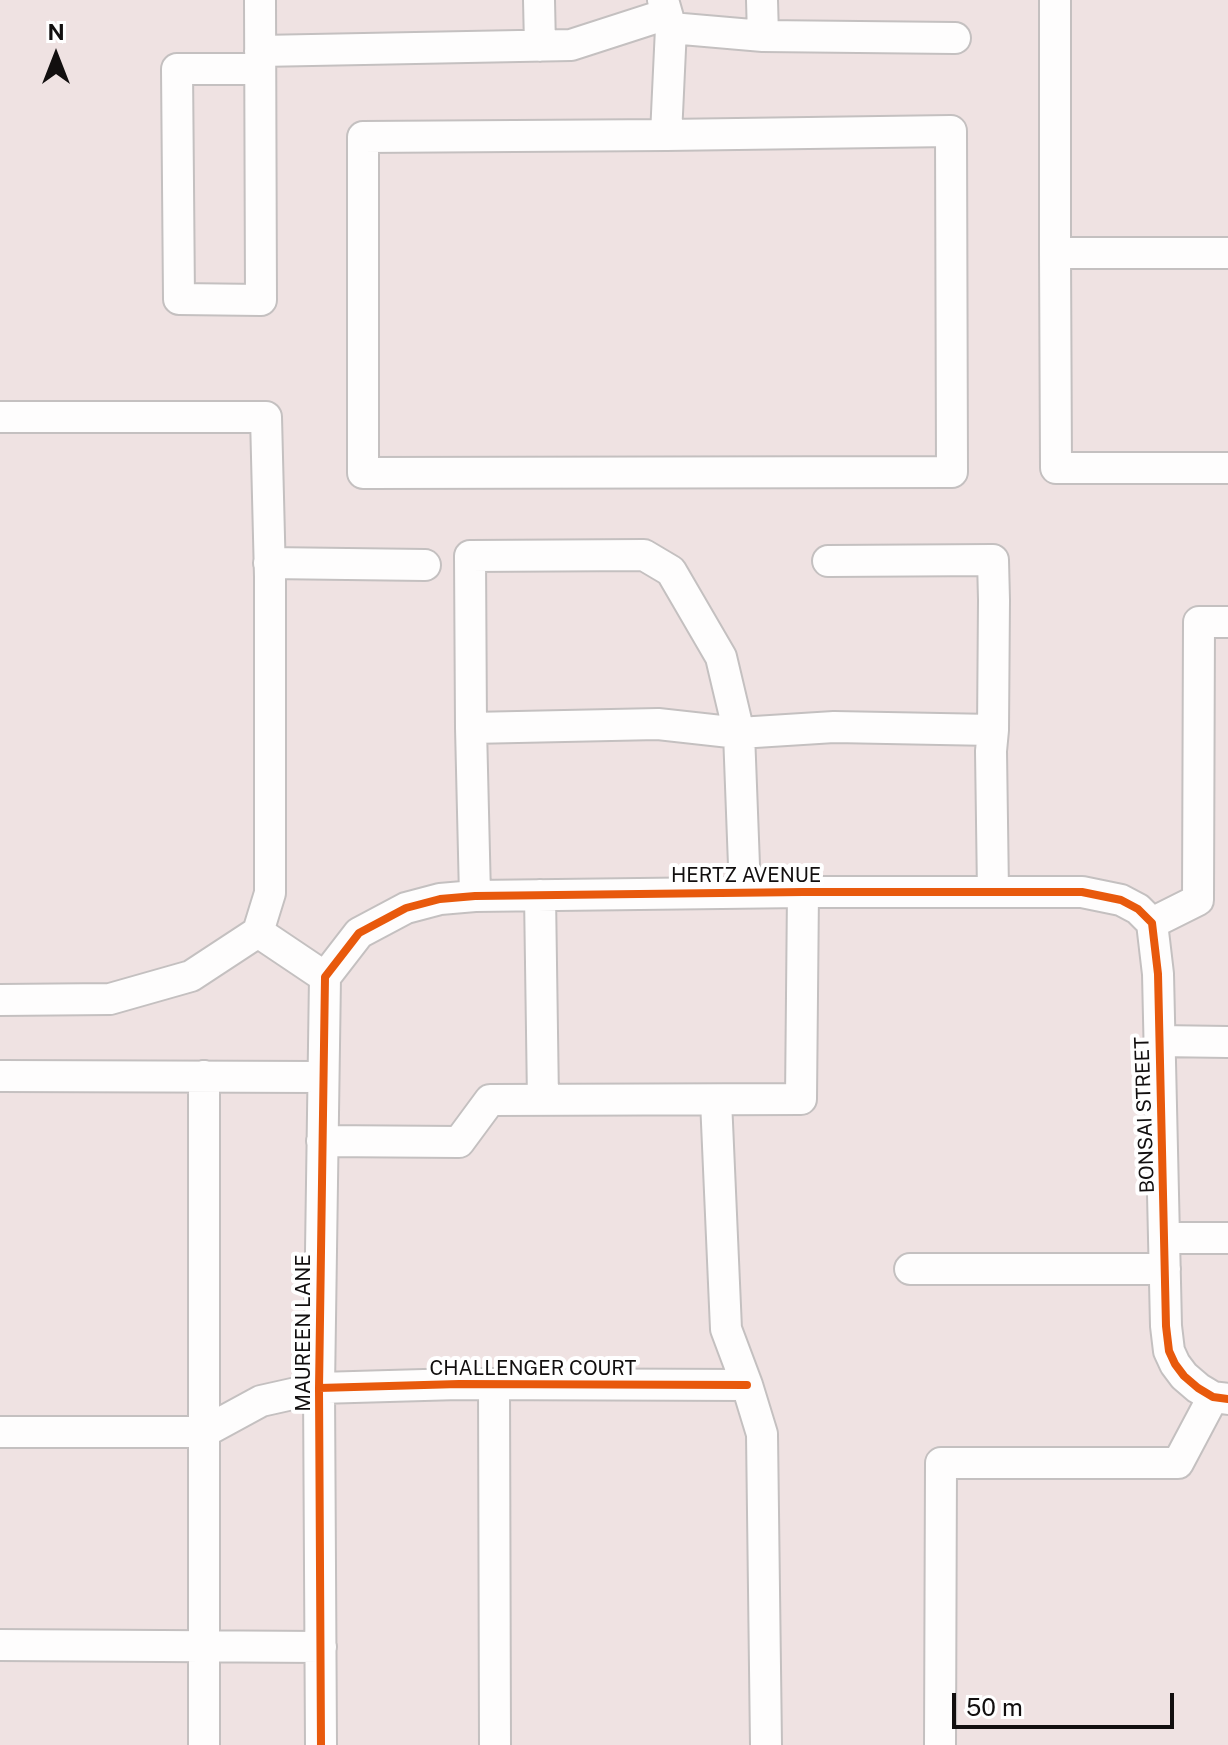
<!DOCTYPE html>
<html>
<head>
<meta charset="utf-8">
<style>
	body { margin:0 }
	#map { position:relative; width:1228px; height:1745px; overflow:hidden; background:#f7f1f1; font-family:"Public Sans",sans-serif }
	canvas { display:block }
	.north { position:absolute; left:16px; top:16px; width:80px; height:80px; -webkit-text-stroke:6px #fff; paint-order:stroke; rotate:0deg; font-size:22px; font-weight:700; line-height:32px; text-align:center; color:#120f0f }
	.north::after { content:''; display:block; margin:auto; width:28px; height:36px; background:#120f0f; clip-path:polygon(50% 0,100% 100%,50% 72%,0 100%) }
	.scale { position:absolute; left:952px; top:1693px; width:222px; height:36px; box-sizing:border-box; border:4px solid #120f0f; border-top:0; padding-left:10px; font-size:24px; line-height:28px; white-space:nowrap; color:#120f0f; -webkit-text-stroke:6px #fff; paint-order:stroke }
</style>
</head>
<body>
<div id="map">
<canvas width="1228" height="1745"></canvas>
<div class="north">N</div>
<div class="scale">50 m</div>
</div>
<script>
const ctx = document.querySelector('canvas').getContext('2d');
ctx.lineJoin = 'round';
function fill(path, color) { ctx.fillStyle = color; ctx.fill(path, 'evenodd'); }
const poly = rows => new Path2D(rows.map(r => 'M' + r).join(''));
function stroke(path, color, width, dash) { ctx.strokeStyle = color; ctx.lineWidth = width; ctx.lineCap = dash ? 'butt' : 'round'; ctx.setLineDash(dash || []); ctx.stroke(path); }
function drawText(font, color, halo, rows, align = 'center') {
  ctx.font = font + ' "Public Sans",sans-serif'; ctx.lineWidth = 8; ctx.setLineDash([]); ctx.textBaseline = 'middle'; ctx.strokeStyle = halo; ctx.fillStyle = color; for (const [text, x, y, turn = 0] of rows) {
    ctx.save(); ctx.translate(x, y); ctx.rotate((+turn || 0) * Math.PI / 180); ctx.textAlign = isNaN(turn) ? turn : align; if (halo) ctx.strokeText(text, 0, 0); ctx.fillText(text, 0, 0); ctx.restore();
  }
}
const built = poly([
	[0,0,1228,0,1228,1745,0,1745]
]);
const minor = poly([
	[260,0,261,300,179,299,177,69,260,69],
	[539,0,540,46],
	[663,0,671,28,666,135,363,137,363,473,952,472,951,131,666,135],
	[762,0,763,36],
	[671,28,763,36,955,38],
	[260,51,571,45,667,14],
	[1055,253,1055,0],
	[1228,253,1055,253,1056,468,1228,468],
	[0,417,266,417,270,577,270,893,258,932,191,976,110,999,0,1000],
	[828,561,993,560,994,600,993,730],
	[269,563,425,565],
	[471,728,470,556,644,555,671,571,721,657,739,733,745,892],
	[540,895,543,1100],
	[475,896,471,728,658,724,739,733,834,727,993,730,991,751,993,892],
	[1152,923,1198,900,1199,622,1228,622],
	[258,932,325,977],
	[1159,1041,1228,1042],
	[0,1076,322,1077],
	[204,1076,204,1745],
	[716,1100,726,1329,747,1385,762,1434,766,1745],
	[322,1141,459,1142,490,1100,801,1099,803,892],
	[1165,1238,1228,1238],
	[910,1269,1165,1269],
	[494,1384,495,1745],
	[0,1432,204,1432,261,1401,319,1388,459,1384,747,1385],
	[0,1645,321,1647],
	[321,1745,319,1388,325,977,359,933,406,908,440,899,475,896,803,892,1082,892,1121,900,1138,909,1152,923,1158,974,1166,1326,1169,1351,1175,1364,1184,1376,1198,1388,1213,1397,1228,1399],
	[940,1745,941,1463,1178,1463,1213,1397]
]);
const cycleway = poly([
	[319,1388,459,1384,747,1385],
	[321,1745,319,1388,325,977,359,933,406,908,440,899,475,896,803,892,1082,892,1121,900,1138,909,1152,923,1158,974,1166,1326,1169,1351,1175,1364,1184,1376,1198,1388,1213,1397,1228,1399]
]);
const streetNames = [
	["HERTZ AVENUE",746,876],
	["BONSAI STREET",1145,1115,-92],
	["MAUREEN LANE",304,1333,-90],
	["CHALLENGER COURT",533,1369]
];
fill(built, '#efe2e2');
stroke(minor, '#c4c0c0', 34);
stroke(minor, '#fefdfd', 30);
stroke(cycleway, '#e8590c', 8);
drawText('20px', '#120f0f', '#fff', streetNames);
</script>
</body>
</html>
